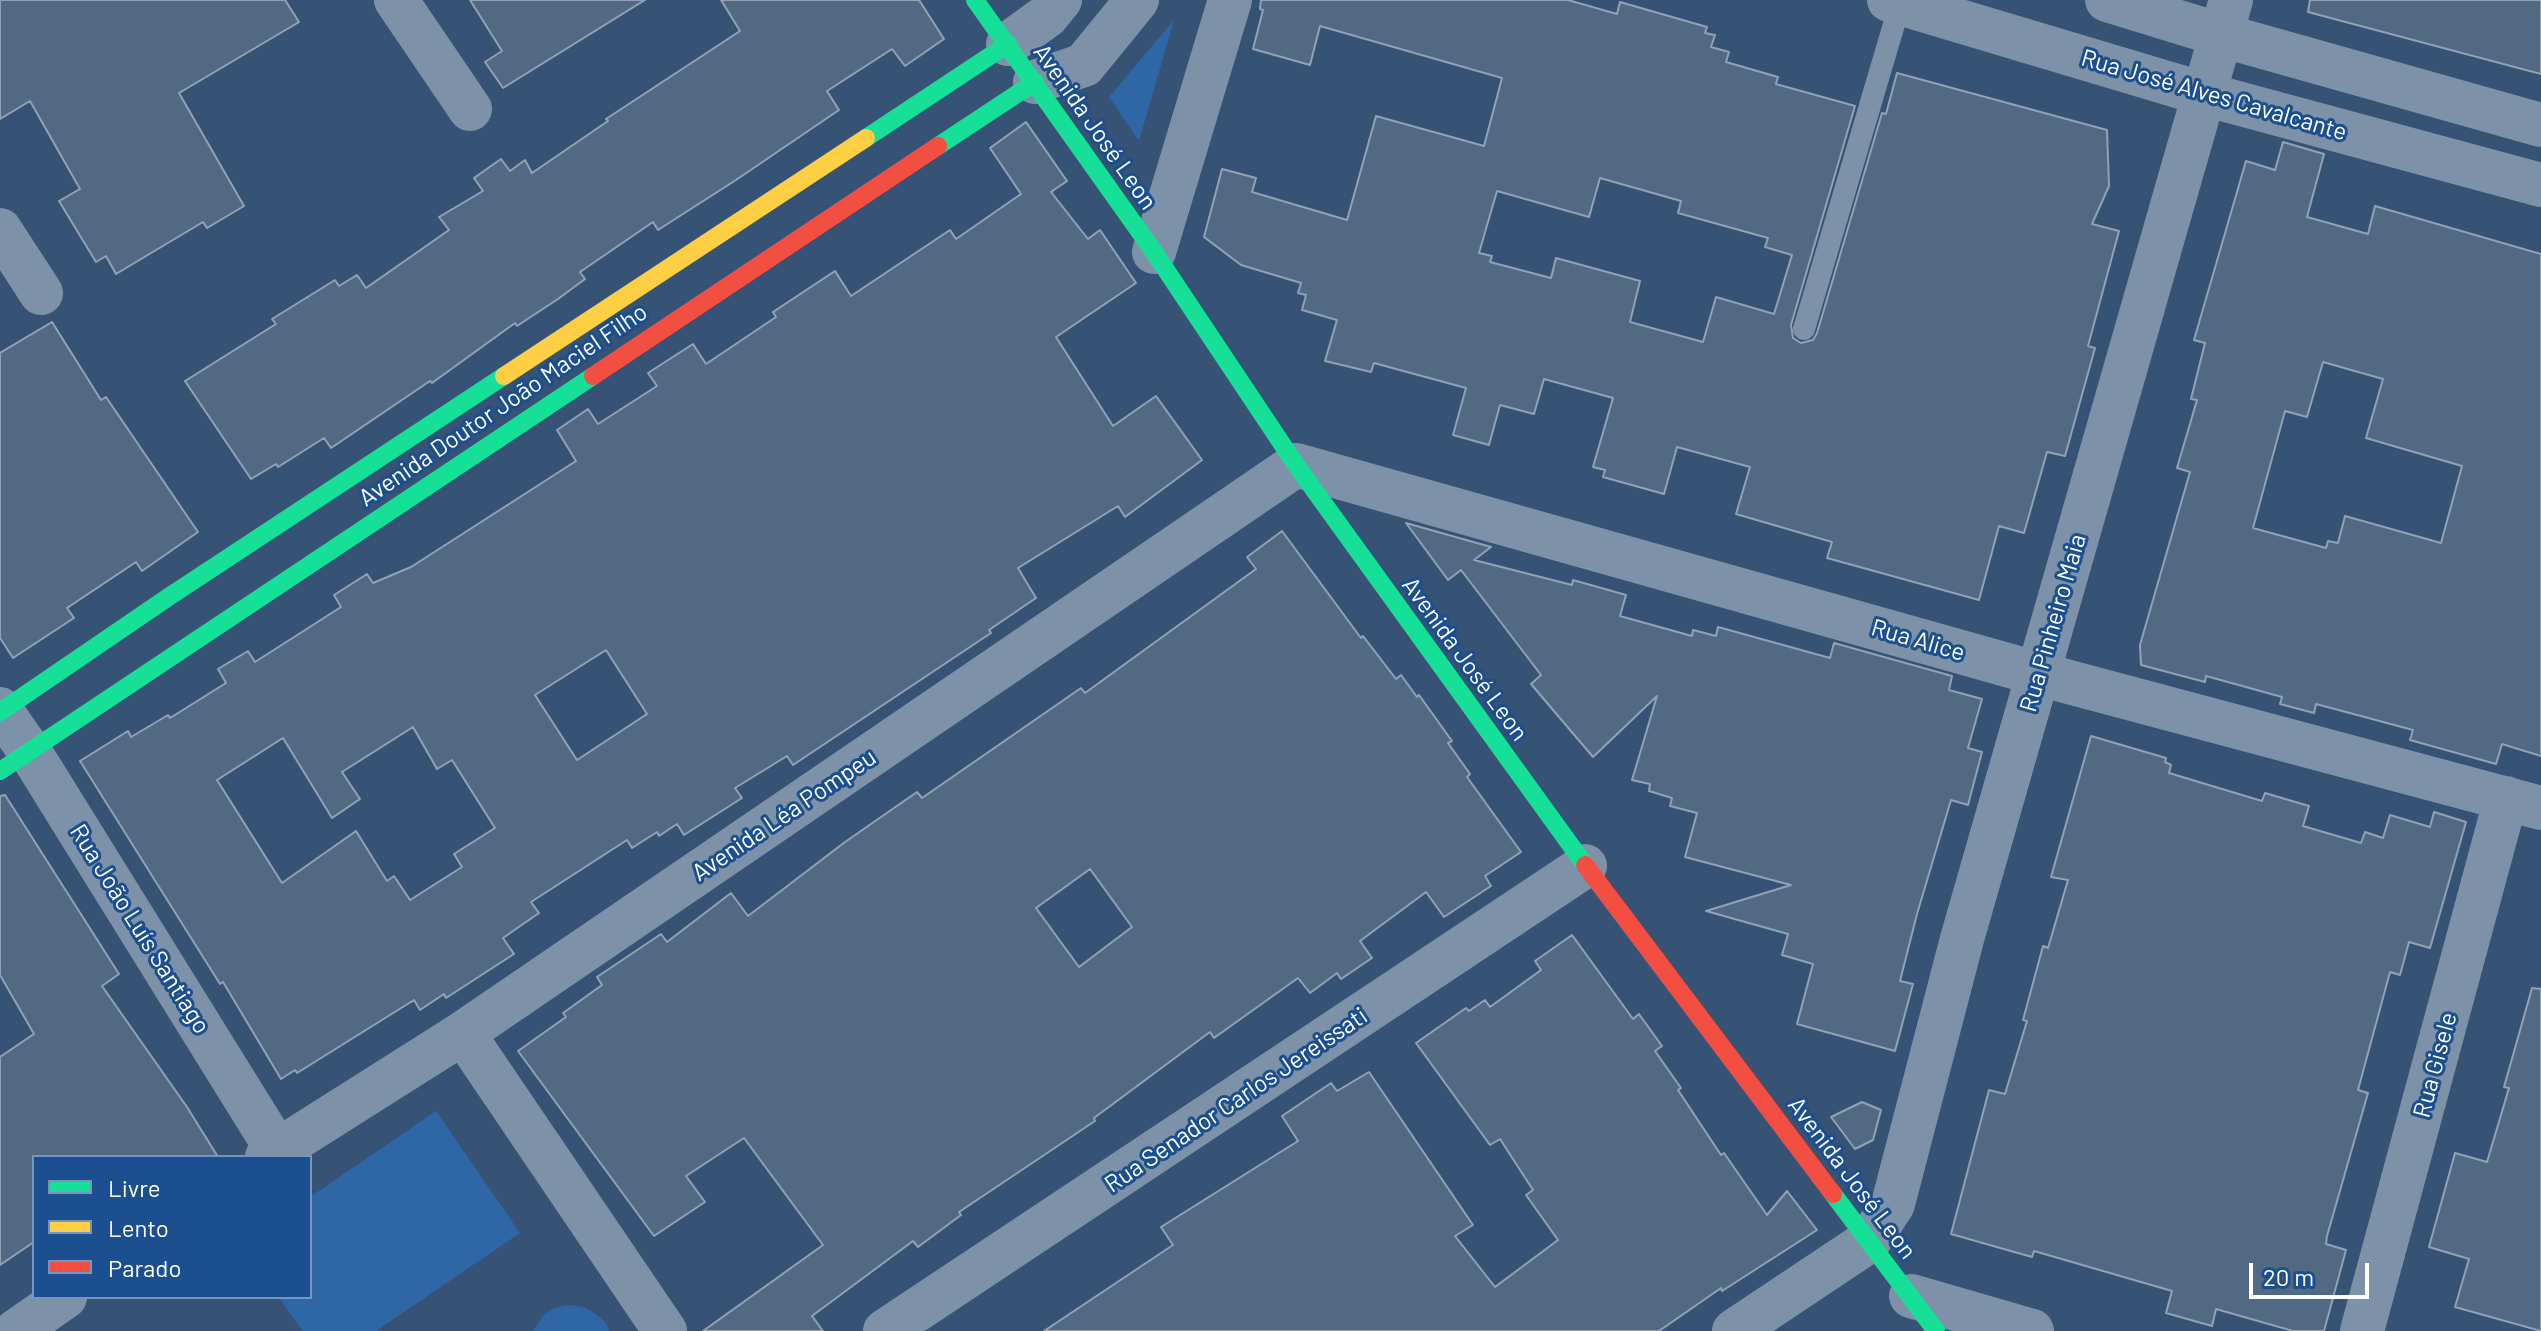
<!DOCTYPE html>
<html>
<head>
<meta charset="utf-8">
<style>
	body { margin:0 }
	#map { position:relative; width:2541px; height:1331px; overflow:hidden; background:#365274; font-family:Barlow,sans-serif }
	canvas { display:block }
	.legend { position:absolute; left:32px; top:1155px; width:280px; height:144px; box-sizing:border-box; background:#1b4f8f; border:2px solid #7695bc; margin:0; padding:10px 14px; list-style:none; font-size:24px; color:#fff }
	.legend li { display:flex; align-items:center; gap:16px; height:40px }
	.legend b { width:40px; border:2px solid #7695bc }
	.scale { position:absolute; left:2249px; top:1263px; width:120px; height:36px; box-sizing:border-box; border:4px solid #fff; border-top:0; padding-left:10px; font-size:24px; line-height:28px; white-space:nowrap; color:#fff; -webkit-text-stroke:6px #1b4f8f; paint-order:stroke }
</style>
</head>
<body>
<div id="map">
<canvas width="2541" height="1331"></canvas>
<ul class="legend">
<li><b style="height:10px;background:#16e098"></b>Livre</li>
<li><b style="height:10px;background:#ffcf43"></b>Lento</li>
<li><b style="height:10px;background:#f24e42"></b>Parado</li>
</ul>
<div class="scale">20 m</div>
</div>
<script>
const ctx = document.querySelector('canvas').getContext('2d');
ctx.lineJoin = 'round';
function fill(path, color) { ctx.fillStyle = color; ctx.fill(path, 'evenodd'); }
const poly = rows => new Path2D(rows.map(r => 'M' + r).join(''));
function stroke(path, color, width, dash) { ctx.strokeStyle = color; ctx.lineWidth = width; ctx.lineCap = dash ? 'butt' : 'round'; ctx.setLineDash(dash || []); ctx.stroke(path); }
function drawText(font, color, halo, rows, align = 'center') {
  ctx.font = font + ' Barlow,sans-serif'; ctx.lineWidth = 6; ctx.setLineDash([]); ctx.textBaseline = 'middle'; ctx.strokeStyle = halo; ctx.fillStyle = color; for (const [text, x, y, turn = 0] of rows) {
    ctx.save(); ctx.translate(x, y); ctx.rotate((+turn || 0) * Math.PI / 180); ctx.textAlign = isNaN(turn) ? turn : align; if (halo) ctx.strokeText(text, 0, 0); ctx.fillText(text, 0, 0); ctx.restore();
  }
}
const green = poly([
	[1174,20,1139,141,1109,97],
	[436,1111,520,1233,376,1331,302,1331,279,1297,310,1297,310,1197],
	[570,1305,584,1307,596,1314,606,1323,609,1331,533,1331,544,1314,557,1307]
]);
const building = poly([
	[0,0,285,0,299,22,179,93,244,206,207,228,203,222,116,274,106,256,96,262,59,201,80,189,30,101,0,119,0,0],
	[470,0,645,0,503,88,485,62,502,51,470,0],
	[721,0,919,0,944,39,905,66,892,49,827,91,839,110,736,180,658,230,653,222,580,272,585,279,558,299,517,326,515,323,432,383,430,381,331,448,324,438,278,467,276,464,251,479,185,381,276,324,272,319,335,280,339,286,357,275,366,288,449,230,439,217,483,191,474,178,501,159,510,171,525,160,532,173,608,121,606,119,740,31,721,0],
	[1261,0,1568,0,1617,14,1620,2,1707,27,1705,33,1715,35,1711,47,1729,52,1726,62,1778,77,1776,84,1855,106,1791,325,1793,338,1801,343,1813,340,1817,333,1882,113,1886,114,1897,73,2107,130,2109,186,2092,224,2119,231,2088,346,2095,348,2065,456,2047,452,2024,533,1999,526,1979,600,1827,558,1832,542,1736,514,1750,467,1677,447,1664,494,1603,477,1605,470,1593,467,1613,398,1544,379,1534,414,1500,405,1489,445,1453,435,1466,388,1374,363,1371,372,1325,361,1337,320,1302,310,1306,295,1298,293,1301,283,1241,265,1204,237,1222,169,1256,178,1252,192,1347,220,1376,116,1484,146,1502,78,1320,26,1310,65,1253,49,1263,10,1260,9,1261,0],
	[1600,178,1681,201,1678,213,1768,238,1765,247,1792,255,1774,314,1716,297,1703,342,1630,322,1640,281,1556,258,1551,278,1490,262,1492,256,1479,253,1497,191,1589,217,1600,178],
	[2310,0,2541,0,2541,74,2308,12,2310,0],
	[1026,122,1067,181,1051,192,1088,239,1100,230,1136,283,1056,337,1113,426,1156,396,1202,460,1125,517,1118,506,1018,568,1036,598,989,630,991,633,793,765,787,756,735,788,742,798,684,835,677,824,659,836,657,832,632,848,627,840,531,902,539,913,503,938,514,954,446,998,444,994,420,1010,414,1000,297,1073,295,1070,281,1079,223,982,220,984,80,761,128,731,131,737,168,715,170,718,226,683,218,669,248,651,255,662,341,607,334,595,367,574,373,583,411,567,576,461,557,430,588,409,598,424,657,386,648,373,693,344,706,364,776,317,773,312,835,271,851,296,950,230,956,239,1021,194,990,148,1026,122],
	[606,650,647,714,577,760,535,695,606,650],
	[413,727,437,769,452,760,495,828,454,854,462,867,410,900,394,876,387,881,356,831,282,883,217,780,283,738,332,818,360,799,342,772,413,727],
	[2283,142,2324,154,2307,217,2368,234,2375,206,2541,254,2541,756,2502,744,2496,764,2410,740,2413,730,2316,704,2314,713,2280,704,2282,697,2206,676,2205,682,2141,665,2140,645,2190,472,2177,468,2197,400,2191,399,2205,343,2194,340,2246,161,2275,170,2283,142],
	[2323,362,2383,379,2366,438,2462,466,2441,543,2345,516,2338,543,2328,541,2326,548,2253,528,2285,411,2307,417,2323,362],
	[52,322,101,400,106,397,198,532,142,571,136,562,67,608,74,618,13,658,0,638,0,353,52,322],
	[1406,523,1491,547,1474,560,1572,585,1573,580,1626,595,1620,616,1692,636,1693,630,1716,636,1718,627,1830,658,1834,643,1952,676,1949,690,1982,699,1968,748,1982,752,1968,805,1951,800,1917,914,1900,981,1913,984,1895,1051,1797,1024,1813,964,1782,955,1788,934,1706,911,1791,885,1685,857,1697,813,1670,806,1672,798,1649,791,1650,784,1632,780,1657,696,1593,757,1531,684,1541,675,1461,570,1448,580,1406,523],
	[1282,531,1361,638,1363,636,1396,679,1401,675,1417,697,1419,695,1452,741,1448,743,1470,774,1467,777,1521,852,1485,876,1491,886,1444,917,1426,892,1360,941,1372,958,1341,979,1337,973,1310,993,1298,978,1214,1038,1210,1032,1094,1118,1095,1121,959,1212,961,1215,918,1247,913,1241,812,1316,823,1331,703,1331,823,1245,744,1138,686,1176,705,1202,654,1236,518,1051,566,1017,563,1013,602,985,597,977,661,934,667,942,731,893,748,916,845,842,917,792,922,798,1081,688,1085,693,1256,569,1247,557,1282,531],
	[1090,869,1132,927,1079,967,1036,908,1090,869],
	[2091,736,2166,758,2165,762,2171,765,2169,773,2262,801,2265,793,2309,806,2303,826,2361,843,2365,832,2383,838,2390,815,2430,827,2434,812,2466,822,2430,948,2409,942,2400,975,2390,972,2358,1090,2368,1093,2327,1236,2326,1244,2346,1250,2324,1331,2293,1331,2216,1309,2212,1326,2166,1313,2172,1291,2034,1251,2032,1257,1951,1234,1989,1090,2005,1094,2027,1021,2023,1020,2043,946,2048,948,2068,880,2051,877,2091,736],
	[5,795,119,974,102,986,187,1107,218,1157,34,1157,34,1242,0,1265,0,1057,34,1034,0,975,0,796,5,795],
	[1572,935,1633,1019,1639,1014,1662,1046,1655,1051,1681,1088,1678,1090,1721,1155,1724,1153,1767,1215,1787,1191,1817,1230,1722,1291,1721,1288,1659,1331,1044,1331,1173,1245,1161,1227,1298,1141,1282,1116,1331,1083,1337,1091,1369,1072,1473,1225,1455,1236,1495,1287,1558,1240,1526,1195,1533,1190,1500,1139,1490,1145,1416,1043,1466,1008,1469,1011,1485,1000,1490,1007,1541,970,1535,961,1572,935],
	[2532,988,2541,989,2541,1331,2455,1307,2469,1259,2429,1247,2455,1153,2487,1162,2509,1088,2504,1087,2532,988],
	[1862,1102,1881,1110,1873,1140,1855,1149,1831,1117,1862,1102]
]);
const lane = poly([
	[1804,329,1900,4]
]);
const street = poly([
	[396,0,470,109],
	[1889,0,2204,94,2541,185],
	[2107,0,2221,35,2541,125],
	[1008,44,1047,16,1060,0],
	[1035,82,1084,65,1137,0],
	[0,230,41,293],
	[1154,252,1230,0],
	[0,709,30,752,277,1150],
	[463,1033,665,1331],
	[267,1157,463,1033,1296,465,2039,674,2541,808],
	[1911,1296,2032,1331],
	[16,1331,65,1297],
	[885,1331,1585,866],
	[1734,1331,1869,1241,1893,1204,1962,939,2231,0],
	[2362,1331,2506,798]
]);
const fast = poly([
	[975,0,1154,252,1296,465,1585,865],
	[866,138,1008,44],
	[938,146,1035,82],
	[0,712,167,598,504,376],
	[0,771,593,376],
	[1833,1194,1936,1331]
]);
const slow = poly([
	[504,376,866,138]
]);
const jam = poly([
	[593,376,938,146],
	[1585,865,1833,1194]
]);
const streetNames = [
	["Rua José Alves Cavalcante",2214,95,16],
	["Avenida José Leon",1095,127,55],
	["Avenida Doutor João Maciel Filho",503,405,-34],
	["Rua Pinheiro Maia",2053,623,-74],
	["Rua Alice",1918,640,16],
	["Avenida José Leon",1465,659,54],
	["Avenida Léa Pompeu",784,815,-34],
	["Rua João Luís Santiago",140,929,58],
	["Rua Gisele",2435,1065,-75],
	["Rua Senador Carlos Jereissati",1236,1100,-34],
	["Avenida José Leon",1852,1178,53]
];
fill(green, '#2f66a5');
fill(building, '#526984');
stroke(building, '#92a2b6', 2);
stroke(lane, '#7d92a8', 22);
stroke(street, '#7d92a8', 44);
stroke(fast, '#16e098', 18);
stroke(slow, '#ffcf43', 18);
stroke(jam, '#f24e42', 18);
drawText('24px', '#fff', '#1b4f8f', streetNames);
</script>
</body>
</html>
